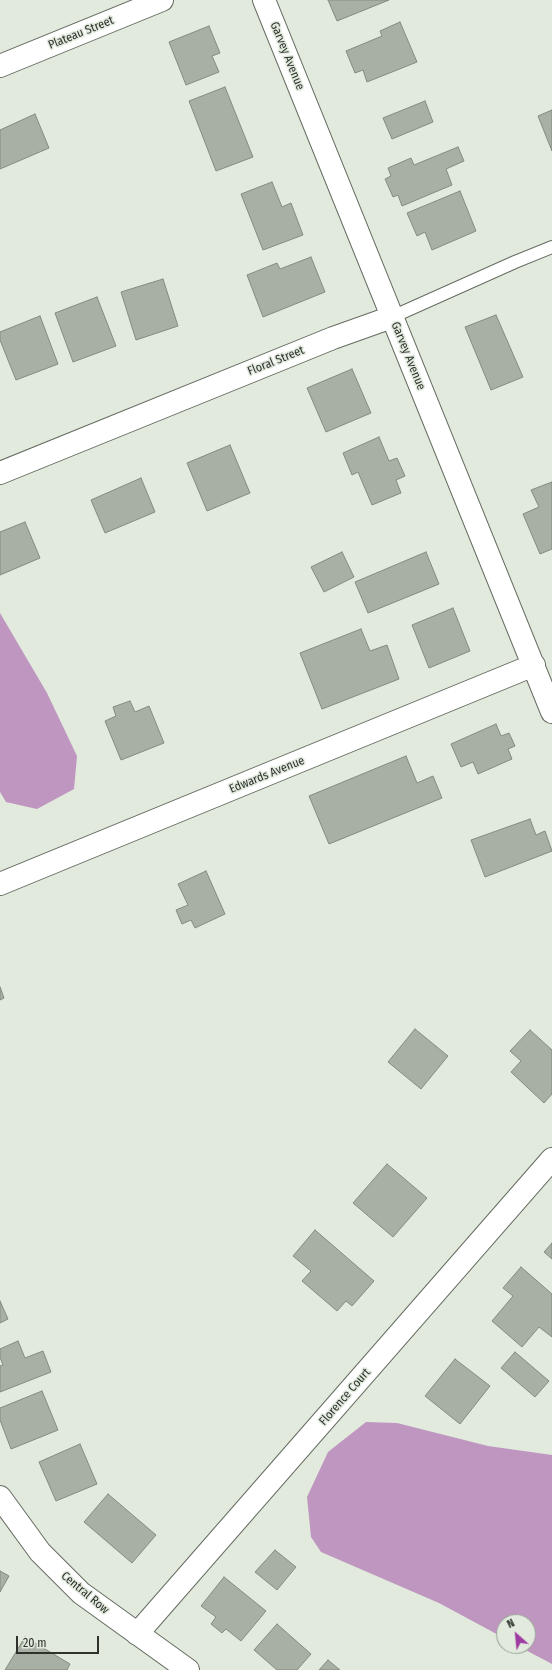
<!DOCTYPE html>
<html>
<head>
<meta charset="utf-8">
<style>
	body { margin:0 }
	#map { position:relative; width:552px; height:1670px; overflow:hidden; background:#e1eadd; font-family:"Fira Sans Condensed",sans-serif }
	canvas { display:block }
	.north { position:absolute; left:496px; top:1614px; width:40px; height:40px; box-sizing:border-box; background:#e1eadd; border:1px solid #99a096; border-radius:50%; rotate:333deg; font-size:11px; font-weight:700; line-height:16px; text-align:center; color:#2e312c }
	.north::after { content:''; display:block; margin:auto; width:14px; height:18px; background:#9f3ca3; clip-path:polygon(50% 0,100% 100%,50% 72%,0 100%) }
	.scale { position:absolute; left:16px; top:1636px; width:83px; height:18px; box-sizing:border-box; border:2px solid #2e312c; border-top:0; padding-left:5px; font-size:12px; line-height:14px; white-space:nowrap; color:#2e312c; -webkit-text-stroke:3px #e1eadd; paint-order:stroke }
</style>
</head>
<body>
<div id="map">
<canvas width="552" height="1670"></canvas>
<div class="north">N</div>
<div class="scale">20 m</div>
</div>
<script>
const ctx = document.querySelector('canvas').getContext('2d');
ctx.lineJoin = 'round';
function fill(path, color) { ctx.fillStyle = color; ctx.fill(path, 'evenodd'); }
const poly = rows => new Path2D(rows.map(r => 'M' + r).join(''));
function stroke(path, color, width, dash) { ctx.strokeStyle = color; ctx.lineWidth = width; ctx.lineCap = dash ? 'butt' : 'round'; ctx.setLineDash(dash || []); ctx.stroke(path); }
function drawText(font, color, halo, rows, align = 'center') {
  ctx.font = font + ' "Fira Sans Condensed",sans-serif'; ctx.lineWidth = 3; ctx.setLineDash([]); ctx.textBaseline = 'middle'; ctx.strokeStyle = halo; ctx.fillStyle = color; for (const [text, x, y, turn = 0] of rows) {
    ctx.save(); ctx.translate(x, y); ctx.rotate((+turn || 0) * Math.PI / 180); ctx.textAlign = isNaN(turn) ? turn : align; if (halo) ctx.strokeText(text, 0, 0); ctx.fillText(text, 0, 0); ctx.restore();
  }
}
const forest = poly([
	[0,613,47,693,77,756,74,789,37,809,6,802,0,792],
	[366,1422,397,1423,488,1446,552,1455,552,1664,518,1646,528,1646,528,1622,504,1622,504,1638,439,1603,321,1552,311,1537,307,1497,328,1452]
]);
const building = poly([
	[328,0,389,0,337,21,328,0],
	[400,22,417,62,367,82,363,70,355,73,346,51,382,36,380,31,400,22],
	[209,26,220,53,212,56,219,72,186,85,169,42,209,26],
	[225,87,253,157,216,171,189,101,225,87],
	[425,101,433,122,392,139,383,118,425,101],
	[552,110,552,151,538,116,552,110],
	[35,114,49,148,0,169,0,130,35,114],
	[458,147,464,161,446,169,452,185,402,206,398,195,393,197,385,179,391,176,388,168,411,158,414,165,458,147],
	[272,182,282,207,291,203,303,235,263,250,241,194,272,182],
	[460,191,476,231,432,250,425,232,417,236,407,213,460,191],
	[311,257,325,292,263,317,247,275,277,263,280,269,311,257],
	[163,279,178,326,136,340,121,292,163,279],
	[97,297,116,346,73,362,55,313,97,297],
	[496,315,523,377,491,390,465,327,496,315],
	[40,316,58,364,16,380,0,340,0,332,40,316],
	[352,369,371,413,326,432,307,388,352,369],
	[379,437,389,461,397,458,405,476,396,480,401,493,372,505,358,472,352,475,343,453,379,437],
	[230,445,250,493,207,511,187,463,230,445],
	[141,478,155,512,105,533,91,500,141,478],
	[552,482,552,549,540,554,523,514,539,507,531,490,552,482],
	[25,522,40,558,0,575,0,532,25,522],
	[342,552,354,577,324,592,311,567,342,552],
	[426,552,439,584,368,613,355,582,426,552],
	[453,608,470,651,429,668,412,625,453,608],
	[361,629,370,651,387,645,399,679,322,709,300,653,361,629],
	[130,701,135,712,149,706,164,743,121,760,105,721,116,716,113,707,130,701],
	[496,724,501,736,509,733,515,746,508,749,512,759,478,774,473,762,461,767,451,744,496,724],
	[406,756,417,783,433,776,442,798,329,844,309,796,406,756],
	[530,819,536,835,545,831,552,851,485,877,471,840,530,819],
	[206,871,225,914,195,928,191,920,182,924,176,910,188,905,178,884,206,871],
	[0,987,4,998,0,1000,0,987],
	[415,1029,448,1056,421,1089,388,1062,415,1029],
	[530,1030,552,1050,552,1094,544,1103,511,1072,521,1061,510,1051,530,1030],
	[387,1164,427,1198,393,1237,353,1203,387,1164],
	[315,1230,374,1281,352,1306,346,1301,337,1311,302,1281,311,1271,293,1256,315,1230],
	[552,1243,552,1259,544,1252,552,1243],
	[521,1267,552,1294,552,1337,539,1327,522,1347,492,1321,513,1296,503,1288,521,1267],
	[0,1301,8,1319,0,1323,0,1301],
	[18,1341,25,1358,43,1351,51,1372,0,1392,0,1366,3,1365,0,1357,0,1349,18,1341],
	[515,1352,549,1381,535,1397,501,1368,515,1352],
	[455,1359,490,1386,460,1424,425,1396,455,1359],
	[42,1391,58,1430,11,1449,0,1420,0,1408,42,1391],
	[80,1444,97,1484,56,1501,39,1462,80,1444],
	[108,1494,156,1535,132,1563,84,1522,108,1494],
	[275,1550,296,1567,277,1590,255,1572,275,1550],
	[0,1571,9,1576,0,1592,0,1571],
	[224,1577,266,1611,241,1641,226,1629,222,1633,211,1624,216,1617,201,1606,224,1577],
	[277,1624,311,1654,297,1670,277,1670,254,1650,277,1624],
	[25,1637,70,1664,67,1670,5,1670,25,1637],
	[328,1660,340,1670,319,1670,328,1660]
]);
const lane = poly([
	[392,317,515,262,552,247]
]);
const street = poly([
	[264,0,552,712],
	[0,66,162,0],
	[0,473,333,338,392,317],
	[0,884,534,665],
	[0,1497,40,1552,81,1593,188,1670],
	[137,1634,552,1159]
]);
const streetNames = [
	["Plateau Street",81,33,-22],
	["Garvey Avenue",287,56,68],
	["Garvey Avenue",408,356,68],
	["Floral Street",276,361,-22],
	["Edwards Avenue",267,775,-22],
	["Florence Court",345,1397,-49],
	["Central Row",85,1593,40]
];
fill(forest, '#be96bf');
fill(building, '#a7b0a3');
stroke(building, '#838b7e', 1);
stroke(lane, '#656c61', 14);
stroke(street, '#656c61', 24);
stroke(lane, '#fff', 12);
stroke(street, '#fff', 22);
drawText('12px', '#2e312c', '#e1eadd', streetNames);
</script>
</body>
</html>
